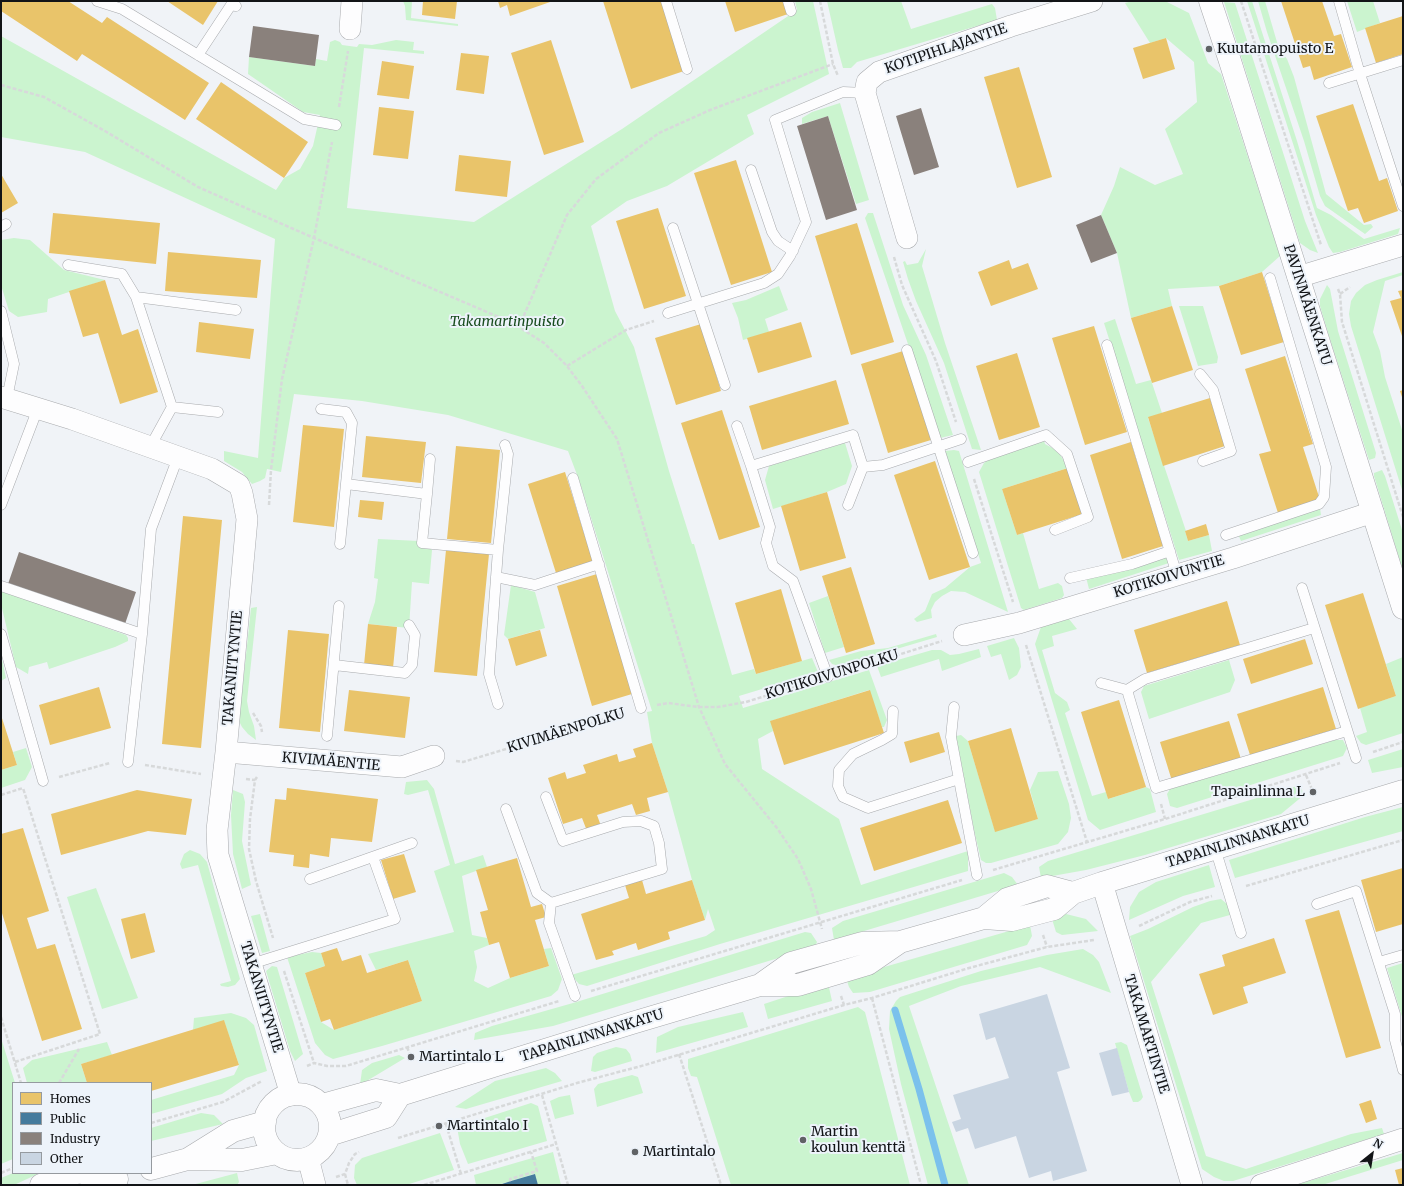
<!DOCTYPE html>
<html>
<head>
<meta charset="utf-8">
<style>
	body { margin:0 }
	#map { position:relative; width:1404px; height:1186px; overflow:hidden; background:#f0f3f7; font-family:Merriweather,serif }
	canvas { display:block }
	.frame { position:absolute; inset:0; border:2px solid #121417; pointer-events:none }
	.legend { position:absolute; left:12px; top:1082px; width:140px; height:92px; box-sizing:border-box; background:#edf3fa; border:1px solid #959a9f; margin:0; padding:5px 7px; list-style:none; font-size:12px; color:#121417 }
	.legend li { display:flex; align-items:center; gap:8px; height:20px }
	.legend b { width:20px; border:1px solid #959a9f }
	.north { position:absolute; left:1352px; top:1134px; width:40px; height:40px; -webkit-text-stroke:3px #edf3fa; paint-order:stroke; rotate:30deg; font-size:11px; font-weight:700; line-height:16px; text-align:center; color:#121417 }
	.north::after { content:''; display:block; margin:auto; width:14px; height:18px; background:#121417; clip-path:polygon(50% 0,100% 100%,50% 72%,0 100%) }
</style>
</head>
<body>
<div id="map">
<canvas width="1404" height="1186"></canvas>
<div class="frame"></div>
<ul class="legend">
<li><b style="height:11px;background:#e9c46a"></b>Homes</li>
<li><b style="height:11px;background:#457b9d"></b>Public</li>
<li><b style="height:11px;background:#8a817c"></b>Industry</li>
<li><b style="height:11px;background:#c9d5e2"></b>Other</li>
</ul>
<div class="north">N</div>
</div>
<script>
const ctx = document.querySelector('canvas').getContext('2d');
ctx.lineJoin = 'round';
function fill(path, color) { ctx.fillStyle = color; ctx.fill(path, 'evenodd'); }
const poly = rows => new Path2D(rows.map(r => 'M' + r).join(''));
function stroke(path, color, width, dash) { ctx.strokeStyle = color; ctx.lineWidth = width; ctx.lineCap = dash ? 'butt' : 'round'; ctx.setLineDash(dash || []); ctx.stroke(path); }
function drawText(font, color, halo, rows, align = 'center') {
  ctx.font = font + ' Merriweather,serif'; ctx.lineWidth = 4; ctx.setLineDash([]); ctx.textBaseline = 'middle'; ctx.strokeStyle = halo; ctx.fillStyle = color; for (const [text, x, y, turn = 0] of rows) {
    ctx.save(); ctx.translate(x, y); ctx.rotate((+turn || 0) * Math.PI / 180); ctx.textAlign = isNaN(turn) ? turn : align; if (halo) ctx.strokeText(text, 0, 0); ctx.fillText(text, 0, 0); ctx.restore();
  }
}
const green = poly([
	[403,1,412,1,411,18,458,24,458,26,406,20,405,6],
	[795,1,813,1,829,74,747,115,754,134,667,186,627,201,591,226,615,311,634,347,669,471,692,544,694,544,732,675,754,669,756,674,812,658,818,672,739,696,743,708,869,670,887,720,884,727,882,727,869,690,771,721,773,731,758,739,762,769,839,819,861,885,968,851,968,871,720,944,587,986,579,984,571,975,706,936,715,930,708,909,705,920,692,880,668,792,652,743,647,712,652,711,579,480,568,451,448,415,362,401,294,394,281,472,267,469,265,478,260,481,252,484,242,472,224,461,224,451,258,458,275,239,85,152,1,137,1,36,276,190,284,178,300,169,313,146,320,115,303,112,248,74,249,57,315,66,316,59,327,61,330,42,335,40,340,42,342,45,357,47,359,44,372,45,396,40,414,42,413,50,424,51,424,54,364,48,347,208,474,222,622,129,797,10],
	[827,1,901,1,911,29,992,4,995,8,997,20,857,62,851,68,843,68,838,50],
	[1132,1,1165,1,1189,13,1208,63,1221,74,1280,256,1262,272,1219,286,1168,289,1172,306,1131,318,1117,253,1101,215,1114,186,1120,167,1155,185,1183,174,1165,129,1197,102,1194,62,1166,38,1150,43,1125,3],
	[1247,1,1252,1,1297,141,1317,208,1331,215,1364,239,1400,228,1398,234,1340,252,1333,253,1329,247,1316,215],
	[1258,1,1265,1,1279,49,1287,59,1294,77,1326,194,1364,225,1371,224,1373,227,1365,234,1325,206,1320,196,1304,141,1267,32],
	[1347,1,1373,1,1380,23,1357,32],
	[1224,2,1235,3,1305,221,1318,253,1310,250,1300,243],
	[840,103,869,200,856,204,828,116,802,124,802,118,812,112],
	[868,213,873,213,903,305,926,355,953,435,940,438,865,218],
	[14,238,30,240,64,270,105,280,48,299,47,312,18,317,9,311,1,285,1,240],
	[926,249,922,266,945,343,981,450,972,449,944,363,916,301,908,279,903,262,905,261,907,265,918,263],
	[1403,272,1403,275,1385,281,1373,332,1380,351,1385,377,1403,433,1403,493,1351,326,1349,314,1351,301,1356,293,1365,285,1377,280],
	[1327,285,1330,289,1338,331,1376,453,1375,458,1369,460,1329,336,1320,306,1320,299],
	[779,286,788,310,765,319,769,332,743,340,738,318,732,303,746,300],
	[1179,306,1203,306,1218,357,1217,363,1198,366],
	[1115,319,1136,384,1151,380,1162,413,1148,418,1186,531,1185,531,1188,541,1209,535,1212,551,1179,560,1104,323],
	[1044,441,1045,444,1058,451,1068,468,1002,489,1017,535,1023,533,1039,589,1058,583,1062,586,1064,595,1062,598,1024,610,1021,608,979,472,984,463,994,456],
	[845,443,852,466,846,484,827,492,773,509,765,480,769,466],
	[954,450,959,451,1008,612,965,592,951,591,942,596,935,602,931,610,932,618,917,622,914,619,925,611,932,594,945,588,970,567,981,563,945,451],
	[1382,470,1385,476,1403,533,1403,571,1374,476,1374,473],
	[1320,508,1321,515,1241,541,1238,534],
	[378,539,419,541,432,550,429,584,412,582,409,628,368,624,375,602,378,579,374,578],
	[1164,557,1168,559,1169,563,1089,589,1086,577],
	[511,585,535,592,545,628,508,639,504,635],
	[4,591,126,635,128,638,128,641,115,647,49,669,47,662,29,667,28,674,16,667,1,604,1,592],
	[828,596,844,647,825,653,809,603],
	[257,607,247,701,249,712,254,726,256,740,248,734,242,727,239,721,251,608],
	[1069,619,1077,629,1052,636,1054,646,1042,650,1055,693,1067,702,1070,710,1065,713,1092,796,1106,792,1108,799,1146,787,1150,789,1156,812,1100,830,1088,820,1035,644,1041,627],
	[936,634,937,637,839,666,832,664,829,660,861,651,888,648],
	[1014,638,1019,648,1021,667,1017,675,1009,680,1001,654,991,657,987,646],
	[979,649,981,657,942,671,939,659,881,677,877,666,932,650,941,650,950,655,959,654],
	[1,655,6,678,1,681],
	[1403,657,1403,733,1366,745,1361,743,1356,736,1367,732,1360,708,1396,696,1386,664],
	[1229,660,1235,680,1230,692,1149,719,1141,692,1144,686],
	[961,735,968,741,995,831,1038,819,1030,790,1038,772,1058,771,1069,804,1071,818,1068,832,1058,844,991,863,986,863,981,860,974,830,956,736],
	[1335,740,1343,740,1347,748,1343,756,1177,808,1170,806,1167,794,1170,789],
	[26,748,32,767,25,780,1,788,1,770,17,765,13,752],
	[1403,749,1403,767,1372,773,1368,760],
	[427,780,434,789,455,864,483,855,487,867,462,876,472,935,487,938,489,945,474,951,477,967,474,981,488,988,510,978,549,966,544,949,551,948,562,979,558,990,551,996,382,1046,333,1059,325,1055,315,1043,287,957,312,952,321,953,325,966,305,973,321,1022,334,1030,422,1001,408,960,376,970,368,954,454,932,434,871,450,865,428,790,408,795,404,794,406,782],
	[1300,785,1304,795,1281,814,1145,855,1086,870,1041,878,1039,867,1048,861],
	[233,790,243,794,245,802,242,841,251,885,242,889,233,854,231,815],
	[1403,807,1403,831,1235,878,1229,860,1365,817],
	[190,850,200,854,207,862,217,899,240,979,235,985,228,987,221,986,220,984,231,981,198,865,182,869,180,864,184,854],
	[1209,865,1215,887,1183,896,1129,920,1130,907,1139,892,1156,882],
	[1004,873,1012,877,1018,885,834,940,832,928,843,921],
	[96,888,138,998,102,1009,67,897],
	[1221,899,1227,904,1230,915,1201,923,1151,982,1206,1156,1246,1169,1351,1134,1382,1128,1384,1134,1233,1181,1224,1181,1214,1177,1202,1169,1130,936,1148,929,1193,907,1210,901],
	[260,914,270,951,262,953,251,916],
	[1066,914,1086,919,1098,931,1062,935,1056,932,1052,919],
	[1030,925,1032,936,1027,945,870,992,853,993,849,987,846,978],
	[805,932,811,933,817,942,815,947,553,1026,474,1040,475,1033,492,1026,573,1003],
	[1083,949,1093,955,1099,962,1111,993,1040,967,961,986,909,1006,969,1185,928,1185,901,1084,889,1029,890,1011,896,1001,900,997,981,971,1047,955],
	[1403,963,1403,1020,1387,968],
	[272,966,277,967,303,1054,295,1061,290,1051,266,971],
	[828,983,832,1001,768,1019,764,1004],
	[858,1007,865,1012,910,1185,731,1185,697,1077,691,1076,688,1068,688,1059],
	[743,1012,748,1027,656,1053,657,1037,678,1027],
	[231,1013,246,1018,254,1025,267,1071,246,1078,222,1094,151,1114,151,1100,234,1075,239,1065,224,1021,193,1030,194,1018],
	[1,1038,15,1083,13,1083,13,1159,1,1164],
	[107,1042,112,1055,81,1064,87,1083,27,1083,23,1068,32,1060],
	[1121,1042,1127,1045,1143,1097,1141,1100,1138,1102,1133,1102,1129,1092,1115,1043],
	[616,1047,626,1049,630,1054,632,1061,595,1072,591,1071,593,1057,597,1053],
	[399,1055,405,1058,360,1085,362,1070,372,1063],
	[546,1068,555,1073,562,1081,466,1109,455,1107,495,1081],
	[632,1075,638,1077,643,1093,597,1107,594,1089,598,1084],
	[570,1095,574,1114,555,1119,550,1101,559,1097],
	[531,1103,538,1106,547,1141,468,1164,460,1144,457,1127],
	[201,1113,214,1115,223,1124,151,1141,151,1128],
	[440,1133,454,1170,406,1185,357,1185,354,1178,355,1165,362,1158],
	[553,1152,561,1185,538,1185,534,1174,498,1185,476,1185,474,1175],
	[1403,1153,1403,1160,1322,1185,1296,1185],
	[13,1173,40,1173,14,1185,1,1185,1,1178],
	[237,1173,239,1182,237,1185,192,1185]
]);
const homes = poly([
	[1,1,68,1,102,23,107,17,209,83,185,120,82,54,77,61,1,11],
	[167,1,218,1,203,25],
	[423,1,457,1,455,19,422,15],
	[498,1,553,1,510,16,507,5,500,8],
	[603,1,662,1,684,71,631,89],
	[725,1,784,1,788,14,735,32],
	[1281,1,1322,1,1334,36,1341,34,1352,67,1314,80,1310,66,1303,68],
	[1403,16,1403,54,1376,63,1365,28],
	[1166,38,1175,69,1143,79,1133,48],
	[551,40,584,142,544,155,511,53],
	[461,53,489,56,484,94,456,90],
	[382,61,414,66,409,99,377,95],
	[1019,67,1052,177,1017,188,984,77],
	[221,82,308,142,284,178,196,119],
	[1353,104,1379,181,1387,178,1398,211,1364,223,1358,208,1348,211,1316,116],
	[379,107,414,111,408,159,373,155],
	[459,155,511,161,507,197,455,191],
	[736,160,772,272,731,285,694,173],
	[1,174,18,203,1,213],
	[658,208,686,296,644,309,616,221],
	[53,213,160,223,156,264,49,253],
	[857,223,894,342,851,355,815,236],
	[168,252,261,260,257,298,165,291],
	[1009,260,1012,269,1028,263,1038,289,991,306,978,272],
	[1262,272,1284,342,1241,355,1219,286],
	[105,280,122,335,138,329,158,392,120,404,98,333,83,337,69,291],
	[1403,290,1403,339,1390,301,1401,298,1398,291],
	[1172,306,1193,370,1152,383,1131,318],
	[199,322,254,329,250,359,196,352],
	[801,322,812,357,758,373,747,338],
	[701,324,721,391,676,405,655,338],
	[1094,326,1127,432,1085,445,1052,338],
	[903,351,931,440,888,453,861,364],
	[1017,353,1040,427,999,440,976,366],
	[1285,356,1313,444,1303,447,1320,500,1278,513,1259,454,1271,451,1245,369],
	[836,380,849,424,762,450,749,406],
	[1403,390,1403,400,1400,391],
	[1210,398,1225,446,1163,466,1148,417],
	[722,410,760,527,719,540,681,423],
	[303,425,344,429,334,527,293,522],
	[366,436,426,442,421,483,362,477],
	[1131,442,1163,546,1122,559,1090,455],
	[456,446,500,450,491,543,447,539],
	[935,461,970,567,929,580,894,475],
	[1068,468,1083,514,1017,535,1002,489],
	[565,472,593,562,556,573,528,484],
	[827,492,846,558,800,571,781,506],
	[360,500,384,502,382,520,358,517],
	[183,516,222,520,201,748,162,744],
	[1206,524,1209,535,1188,541,1185,531],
	[446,550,489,554,477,676,434,672],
	[851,567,875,644,846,653,822,576],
	[597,574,632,694,592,706,557,586],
	[781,589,802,661,756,674,735,603],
	[1363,593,1396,696,1358,709,1325,605],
	[1227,601,1240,645,1147,673,1134,630],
	[368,624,397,627,393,668,364,665],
	[288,630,329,634,320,732,279,728],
	[540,630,547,656,516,666,508,639],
	[1305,639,1313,664,1251,684,1243,659],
	[99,687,111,728,50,745,39,705],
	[1323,687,1336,729,1250,755,1237,714],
	[349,690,410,697,405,738,344,731],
	[870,690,884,733,784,765,770,721],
	[1119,700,1146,787,1108,799,1081,712],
	[1,715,17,765,1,770],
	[1229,721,1241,759,1172,781,1160,742],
	[1011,728,1038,819,995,832,968,741],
	[939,732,945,752,910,763,904,742],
	[652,743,668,792,647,798,650,811,636,815,632,804,597,815,601,826,587,831,582,818,563,824,548,778,565,772,567,779,586,773,583,765,617,754,619,762,636,757,633,749],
	[287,788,378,799,372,842,331,838,329,857,310,854,309,868,293,866,294,855,269,852,275,799,286,800],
	[137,790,192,799,186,835,148,831,61,855,51,814],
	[948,800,962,843,874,871,860,828],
	[23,828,49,911,27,918,37,949,55,944,82,1029,42,1041,1,910,1,834],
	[404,854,416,892,393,899,381,860],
	[517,858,531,907,542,904,546,917,535,920,549,966,510,978,499,942,489,945,480,912,488,910,476,870],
	[1403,868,1403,924,1376,932,1361,880],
	[642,880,646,894,692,880,705,920,668,932,670,939,638,950,636,943,612,951,614,955,596,960,581,914,629,898,625,885],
	[1339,910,1381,1048,1346,1058,1305,920],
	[145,913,155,952,131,959,121,919],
	[1274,938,1286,973,1243,987,1248,1003,1213,1015,1199,974,1225,966,1222,955],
	[337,948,342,961,361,955,367,973,408,960,422,1001,334,1030,330,1019,321,1022,305,973,325,966,321,953],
	[224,1020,239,1065,151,1091,151,1083,87,1083,81,1064],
	[1371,1100,1377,1119,1366,1123,1359,1104],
	[1403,1168,1403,1185,1399,1185,1395,1170]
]);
const public = poly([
	[535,1174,538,1185,499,1185,511,1181]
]);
const industry = poly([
	[253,26,319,35,315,66,249,57],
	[921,108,939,167,914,175,896,116],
	[828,116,857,210,826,220,797,126],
	[1101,215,1117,253,1091,263,1076,225],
	[19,552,136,592,125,624,8,584]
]);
const stream = poly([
	[895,1010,919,1089,945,1185]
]);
const building = poly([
	[1047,994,1070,1068,1057,1072,1087,1171,1053,1181,1051,1171,1029,1178,1016,1136,975,1149,968,1128,956,1132,952,1122,961,1119,953,1095,1009,1078,995,1037,986,1040,979,1014],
	[1117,1048,1129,1092,1112,1096,1099,1053]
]);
const path = poly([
	[820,1,833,64,838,76],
	[1241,1,1321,245],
	[1,85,44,97,105,131,198,187,314,238,501,318,519,327,544,343,567,366,582,386,617,439,699,707,725,764,777,828,798,859,811,889,822,929],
	[339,107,348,51],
	[894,257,902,285,936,361,956,422],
	[1338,289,1340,294,1342,322,1403,517],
	[1340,294,1350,287],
	[519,327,567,215,596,179,659,133,710,110,833,64],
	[567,366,626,330,654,321],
	[974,479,1013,602],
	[269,505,271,470,282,379,314,238,332,142],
	[1026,645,1087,842],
	[844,672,942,641],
	[657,705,668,703,699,707,718,707,746,702,810,682],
	[253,713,261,726,262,732],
	[1373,752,1403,742],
	[456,761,463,762,625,713],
	[145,765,201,774],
	[1306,775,1313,792],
	[59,777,110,763],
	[257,777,255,780,250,819,249,849,256,881,273,938],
	[246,779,255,780],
	[1,795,23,788],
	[1161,804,1165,819],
	[993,870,1165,819,1340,763],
	[1246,886,1403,840],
	[1139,926,1190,902,1212,896],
	[1043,935,1047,947],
	[284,971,314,1063],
	[591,991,962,880],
	[841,996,844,1005],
	[872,998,921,1185],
	[1,1017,21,1083],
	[407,1047,411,1057],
	[679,1054,721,1185],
	[15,1062,100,1034,23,788],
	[307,1066,314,1063,327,1066,346,1066,559,1001],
	[59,1083,79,1049],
	[542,1095,568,1185],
	[151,1123,223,1102,262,1081],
	[446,1124,461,1174],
	[398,1138,577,1083,645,1065,844,1005,872,998,969,968,1047,947,1094,940],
	[1,1173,13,1168],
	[345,1174,348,1185],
	[336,1177,345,1174,349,1163,355,1154,359,1152],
	[511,1181,510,1179,537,1171,531,1152],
	[424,1185,556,1144]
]);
const service = poly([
	[97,1,122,9,304,119,336,125],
	[666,1,687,69],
	[788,1,791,11],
	[1339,1,1360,74,1403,206],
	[198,55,231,5,236,6],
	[1329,83,1403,60],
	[751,170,772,232,778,241,793,251],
	[1,227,6,224],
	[673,228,725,385],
	[68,265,122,274,136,297,172,407],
	[136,297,236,310],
	[1,311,14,364,7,398],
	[668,313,764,283,778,274,790,256,806,222,775,120,843,92,865,93],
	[1107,345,1177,575],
	[907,350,973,553],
	[1200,374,1213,390,1231,451,1203,461],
	[321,409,346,412,352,423,340,544],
	[737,426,751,466],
	[150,447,172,407,218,412],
	[968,462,1046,435,1067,454,1088,517,1055,530],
	[863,467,883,465,961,439],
	[573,478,641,708],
	[346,484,427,494,430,459],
	[427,494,422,543,498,550],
	[1,505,38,408],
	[1226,535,1319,504,1324,497,1326,467,1270,278],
	[496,577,535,585,599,564],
	[1070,578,1132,564,1170,551],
	[1,586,142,634],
	[1302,588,1356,758],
	[1,634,43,781],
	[334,665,405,673,412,665,415,635,409,625],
	[828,677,793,581,773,566,766,543,770,527,751,466,853,435,863,467,848,505],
	[1101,683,1127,690,1156,788,1347,731],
	[1127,690,1145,679,1314,628],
	[498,704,489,674,498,550,508,454,505,445],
	[954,707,951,737,977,875],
	[893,711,892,734,882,740,853,754,839,770,838,786,843,797,868,808,959,779],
	[327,736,339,606],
	[128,762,142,634,151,529,178,457],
	[546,797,563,841,623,822,641,821,654,826,659,843,662,869,551,903],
	[506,809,537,893,551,903,549,923,575,996],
	[1215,848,1241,933],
	[310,879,412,843],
	[1317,904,1356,891,1395,1014,1395,1040,1403,1070],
	[1379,962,1403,955],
	[251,964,395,919,373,857]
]);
const minor = poly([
	[350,29,352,1],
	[907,238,865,93,867,82,879,72,1011,26,1092,1],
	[1298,277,1403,245],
	[1,397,72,419,212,469,239,485,242,493,247,519,226,752,217,830,218,855,291,1095],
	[964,635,1019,623,1233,558,1373,512],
	[226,752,402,767,434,756],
	[1102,883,1192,1185],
	[308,1158,315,1185],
	[1261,1185,1403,1139]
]);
const tertiary = poly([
	[1210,1,1229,58,1403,608],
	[984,918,1007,899,1047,886,1073,893],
	[760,985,791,963,862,943,900,942,984,918,1012,920,1054,909,1073,893,1102,883,1403,791],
	'264 1127a33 33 0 1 1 66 0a33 33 0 1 1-66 0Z',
	[322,1105,376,1090,400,1095,632,1023,760,985,798,985,868,964,900,942],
	[329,1135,386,1117,400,1095],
	[188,1159,242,1160,277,1153],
	[151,1169,188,1159,233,1131,265,1122],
	[82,1173,117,1179],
	[41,1185,76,1173]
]);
const markers = [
	[1209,49,4,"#606265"],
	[1313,792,4,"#606265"],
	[411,1057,4,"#606265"],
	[439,1126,4,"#606265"],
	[803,1140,4,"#606265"],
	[635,1152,4,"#606265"]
];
const streetNames = [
	["KOTIPIHLAJANTIE",946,49,-19],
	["PAVINMÄENKATU",1307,305,72],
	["KOTIKOIVUNTIE",1169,577,-17],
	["TAKANIITYNTIE",233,668,-85],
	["KOTIKOIVUNPOLKU",832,675,-17],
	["KIVIMÄENPOLKU",566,731,-17],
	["KIVIMÄENTIE",331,762,5],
	["TAPAINLINNANKATU",1238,842,-17],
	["TAKANIITYNTIE",261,997,73],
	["TAKAMARTINTIE",1146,1034,73],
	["TAPAINLINNANKATU",592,1036,-17]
];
const poiNames = [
	["Kuutamopuisto E",1217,49],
	["Tapainlinna L",1305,792,"right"],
	["Martintalo L",419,1057],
	["Martintalo I",447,1126],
	["Martin",811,1132],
	["koulun kenttä",811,1148],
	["Martintalo",643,1152]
];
const parkNames = [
	["Takamartinpuisto",507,322]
];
fill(green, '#cbf4cf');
fill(homes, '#e9c46a');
fill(public, '#457b9d');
fill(industry, '#8a817c');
stroke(stream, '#7bc1ec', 7);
fill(building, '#c9d5e2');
stroke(service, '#a8aaad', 11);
stroke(minor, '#a8aaad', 22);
stroke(tertiary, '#a8aaad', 23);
stroke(path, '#d7d9da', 2.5, [4, 2]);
stroke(service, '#fdfdfe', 10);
stroke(minor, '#fdfdfe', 21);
stroke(tertiary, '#fdfdfe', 22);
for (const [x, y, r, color] of markers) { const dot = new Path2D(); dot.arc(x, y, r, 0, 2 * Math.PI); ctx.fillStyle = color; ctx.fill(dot); stroke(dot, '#edf3fa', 1.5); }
drawText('14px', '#121417', '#edf3fa', streetNames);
drawText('14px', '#121417', '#edf3fa', poiNames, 'left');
drawText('italic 14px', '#184c1e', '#edf3fa', parkNames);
</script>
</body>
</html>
